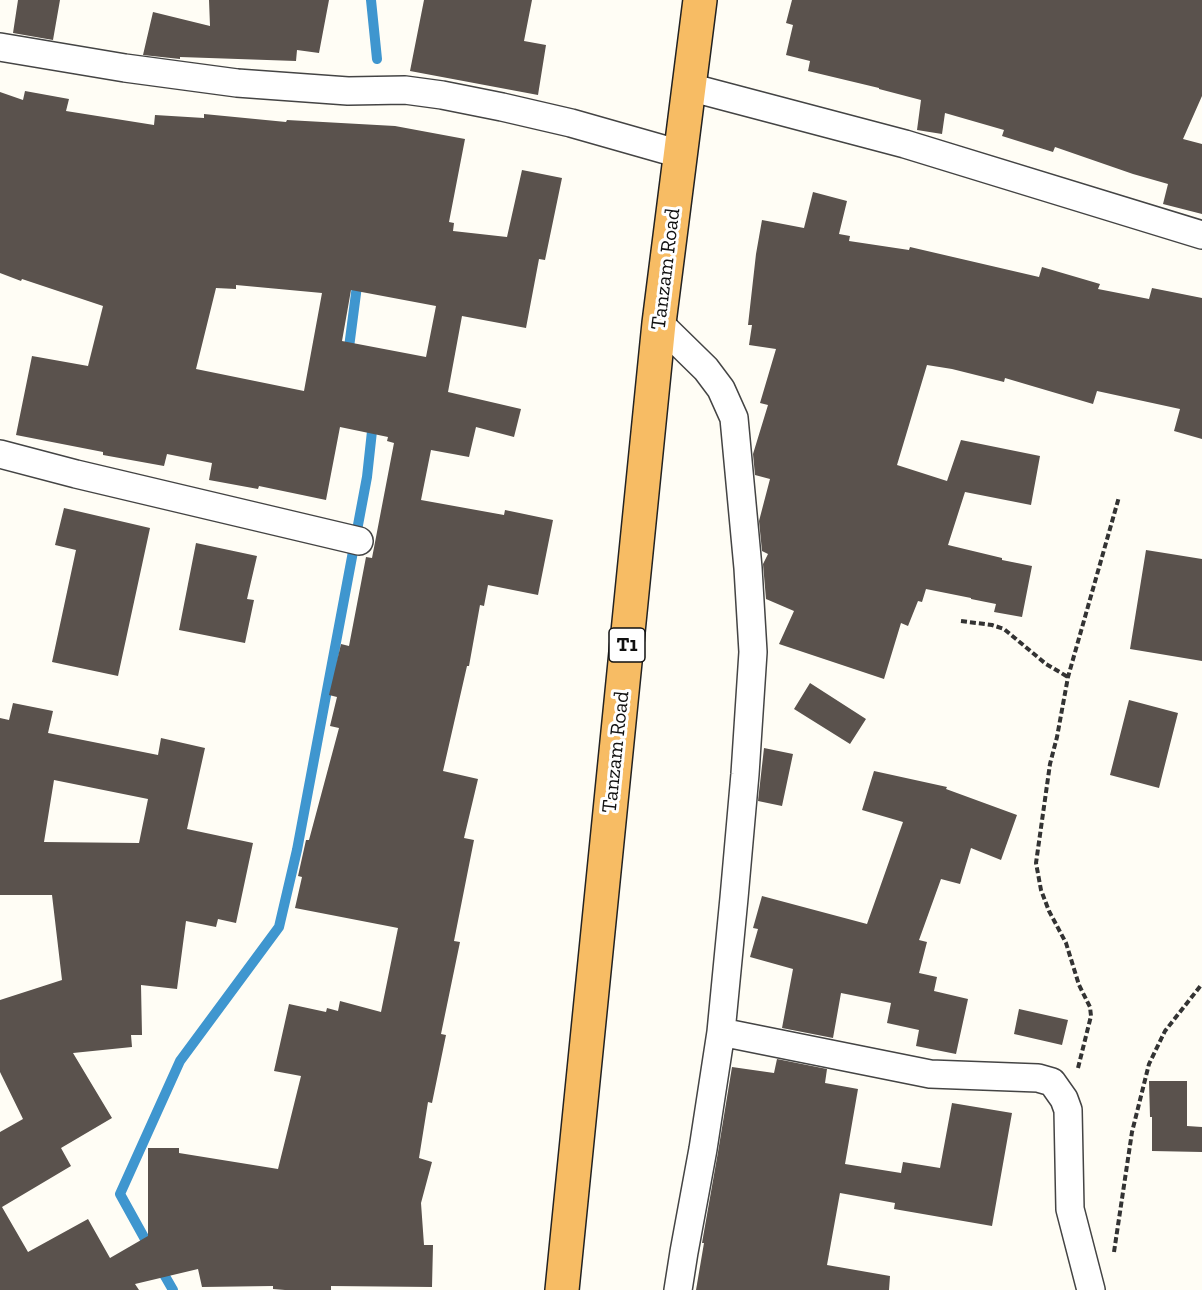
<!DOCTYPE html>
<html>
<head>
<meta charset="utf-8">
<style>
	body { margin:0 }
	canvas { display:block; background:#fffdf5 }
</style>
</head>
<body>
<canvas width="1202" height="1290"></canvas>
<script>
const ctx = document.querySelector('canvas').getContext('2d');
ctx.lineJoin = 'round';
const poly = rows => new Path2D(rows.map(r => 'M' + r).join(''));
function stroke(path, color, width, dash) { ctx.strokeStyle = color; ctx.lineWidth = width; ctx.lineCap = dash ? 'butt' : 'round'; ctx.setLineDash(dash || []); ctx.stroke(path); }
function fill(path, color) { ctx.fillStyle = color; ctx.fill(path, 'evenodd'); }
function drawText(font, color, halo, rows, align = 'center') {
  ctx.font = font + ' "Zilla Slab",serif'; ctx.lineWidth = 6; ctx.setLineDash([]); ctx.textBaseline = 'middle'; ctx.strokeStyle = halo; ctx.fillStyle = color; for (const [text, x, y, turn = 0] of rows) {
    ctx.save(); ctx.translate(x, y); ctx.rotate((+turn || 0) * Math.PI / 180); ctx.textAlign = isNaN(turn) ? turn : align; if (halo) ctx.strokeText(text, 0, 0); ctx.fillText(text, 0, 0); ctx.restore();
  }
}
const stream = poly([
	[371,0,377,59],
	[348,355,358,278],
	[151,1250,120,1194,180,1061,279,927,297,850,367,477,373,422],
	[158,1264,173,1290]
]);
const building = poly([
	[18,0,60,0,53,40,13,33],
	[209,0,329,0,319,53,297,50,296,61,180,57,180,59,143,55,153,12,210,26],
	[424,0,532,0,524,41,546,45,538,95,410,71],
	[792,0,1202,0,1202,96,1183,139,1202,144,1202,214,1163,204,1168,184,1133,174,1055,147,1053,152,1002,136,1004,130,945,113,942,134,917,130,921,100,879,89,879,88,808,71,810,61,786,55,793,25,786,23],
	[25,91,69,99,66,111,154,125,155,115,204,118,204,114,286,122,287,120,395,126,465,139,449,222,454,223,453,231,507,237,522,170,562,178,545,260,539,259,526,328,462,316,448,392,521,409,514,437,476,427,469,457,431,450,421,500,504,515,505,510,553,520,538,595,488,585,484,606,480,605,469,666,467,666,443,771,478,779,464,838,474,840,454,941,460,942,441,1034,446,1035,432,1103,428,1102,419,1158,432,1162,421,1203,424,1245,433,1245,432,1287,331,1286,331,1290,285,1290,273,1289,273,1286,202,1287,198,1269,135,1284,139,1290,0,1290,0,1132,23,1119,0,1072,0,1000,62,980,52,895,0,895,0,718,9,720,13,703,53,711,48,733,158,755,161,738,205,748,187,829,253,843,236,923,218,919,216,927,186,921,177,989,141,985,142,1035,131,1035,132,1047,73,1053,112,1118,61,1148,71,1166,2,1207,28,1252,88,1219,110,1258,148,1236,148,1148,179,1148,179,1153,278,1169,301,1076,274,1071,289,1004,326,1012,327,1008,338,1011,340,1001,381,1012,398,928,295,908,302,877,298,876,306,840,309,840,339,728,330,726,337,697,329,695,341,644,349,646,366,557,372,558,394,443,387,441,388,437,340,427,326,500,259,486,258,489,209,480,212,463,167,454,164,466,103,455,103,452,16,435,32,356,88,366,103,306,22,279,21,281,0,273,0,92,23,100],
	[236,285,322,293,304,391,196,369,216,288,236,289],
	[351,290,436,306,426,357,342,341],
	[54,780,148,799,139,843,44,842],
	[813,192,847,201,839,234,850,236,849,241,909,250,910,247,1039,277,1042,267,1100,284,1098,289,1149,299,1152,288,1202,298,1202,439,1174,431,1180,409,1097,391,1093,404,1005,378,1004,382,952,369,927,365,897,465,947,481,961,440,1040,456,1031,505,965,492,948,545,1002,558,1002,560,1032,566,1022,617,994,612,996,604,971,599,971,598,926,589,922,602,918,601,908,626,901,623,884,679,779,644,794,611,766,599,763,564,768,554,762,551,759,521,770,479,755,475,753,454,768,405,760,403,776,349,749,345,752,325,748,325,756,254,762,220,804,228],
	[64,508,150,528,118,676,52,662,76,550,55,545],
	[196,543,257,556,247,599,254,600,245,643,179,630],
	[1146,550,1202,559,1202,661,1130,649],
	[810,683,866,719,850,744,794,709],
	[1129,700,1178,713,1159,788,1110,775],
	[764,748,793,754,782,806,758,801],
	[874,771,947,787,946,789,1017,815,1001,860,971,848,960,884,941,879,919,940,927,942,919,973,937,977,934,991,968,999,956,1054,916,1046,919,1030,887,1023,891,1003,841,993,833,1038,782,1028,793,969,750,957,758,929,753,928,762,896,867,924,903,822,862,810],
	[1019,1009,1068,1020,1062,1045,1014,1034],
	[777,1059,827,1069,825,1083,858,1089,845,1164,901,1173,903,1162,940,1168,952,1103,1012,1113,992,1226,894,1209,895,1203,840,1193,827,1265,890,1276,889,1290,696,1290,704,1243,702,1243,718,1152,732,1067,774,1073],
	[1149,1081,1187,1081,1187,1126,1202,1127,1202,1152,1152,1151,1152,1117,1150,1117]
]);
const path = poly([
	[961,621,992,625,1004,629,1046,664,1068,677],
	[1078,1068,1091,1016,1090,1007,1079,985,1066,943,1049,911,1041,890,1036,863,1050,764,1057,737,1068,677,1119,497],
	[1114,1252,1132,1132,1149,1064,1165,1031,1202,984]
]);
const minor = poly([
	[0,47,125,68,237,83,348,91,405,90,442,95,502,107,571,123,680,154],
	[689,87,905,144,1202,235],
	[659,323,706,369,721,389,734,418,748,568,753,652,745,774,734,898,721,1032,703,1149,684,1252,678,1290],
	[0,454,76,474,359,541],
	[721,1032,930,1074,1038,1078,1052,1082,1064,1099,1068,1110,1070,1209,1091,1290]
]);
const trunk = poly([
	[562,1290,659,323,700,0]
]);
const shields = [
	[627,645,36]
];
const shieldNames = [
	["T1",627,645]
];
const streetNames = [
	["Tanzam Road",666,269,-83],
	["Tanzam Road",616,752,-84]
];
stroke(stream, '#3f96cf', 10);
fill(building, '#5a524d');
stroke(minor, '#444', 30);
stroke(trunk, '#222', 36);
stroke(path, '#333', 4, [6, 3]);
stroke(minor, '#fff', 27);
stroke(trunk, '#f7bc64', 33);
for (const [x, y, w] of shields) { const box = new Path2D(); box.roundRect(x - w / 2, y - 17, w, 34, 4.5); ctx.fillStyle = '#fff'; ctx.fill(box); stroke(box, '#111', 1.5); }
drawText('bold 20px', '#111', null, shieldNames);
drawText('21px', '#111', '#fff', streetNames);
</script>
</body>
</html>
